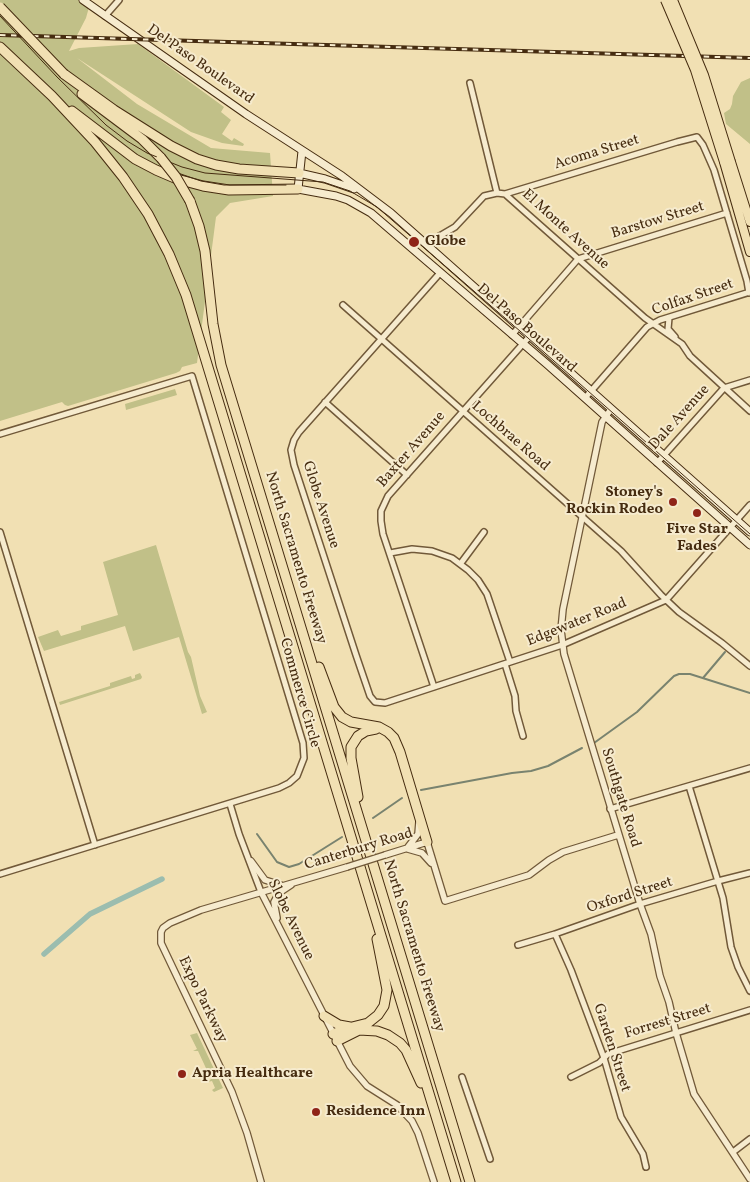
<!DOCTYPE html>
<html>
<head>
<meta charset="utf-8">
<style>
	body { margin:0 }
	canvas { display:block; background:#f1e0b3 }
</style>
</head>
<body>
<canvas width="750" height="1182"></canvas>
<script>
const ctx = document.querySelector('canvas').getContext('2d');
ctx.lineJoin = 'round';
function fill(path, color) { ctx.fillStyle = color; ctx.fill(path, 'evenodd'); }
const poly = rows => new Path2D(rows.map(r => 'M' + r).join(''));
function stroke(path, color, width, dash) { ctx.strokeStyle = color; ctx.lineWidth = width; ctx.lineCap = dash ? 'butt' : 'round'; ctx.setLineDash(dash || []); ctx.stroke(path); }
function drawText(font, color, halo, rows, align = 'center') {
  ctx.font = font + ' Vollkorn,serif'; ctx.lineWidth = 4; ctx.setLineDash([]); ctx.textBaseline = 'middle'; ctx.strokeStyle = halo; ctx.fillStyle = color; for (const [text, x, y, turn = 0] of rows) {
    ctx.save(); ctx.translate(x, y); ctx.rotate((+turn || 0) * Math.PI / 180); ctx.textAlign = isNaN(turn) ? turn : align; if (halo) ctx.strokeText(text, 0, 0); ctx.fillText(text, 0, 0); ctx.restore();
  }
}
const green = poly([
	[0,0,91,0,86,18,69,51,79,48,138,44,224,107,221,112,231,120,222,134,232,141,234,138,244,144,243,146,222,143,191,132,77,58,137,104,211,148,270,153,273,196,230,203,216,217,197,363,182,367,180,371,176,373,68,406,65,405,62,402,0,421],
	[750,78,750,144,726,124,724,113,730,109,732,104,733,96,741,82],
	[175,389,177,395,126,410,125,404],
	[156,545,188,652,191,657,200,696,207,712,202,714,179,637,133,651,125,626,44,651,38,637,58,630,61,636,81,630,81,626,118,615,103,562],
	[140,673,142,677,141,679,60,705,59,702,110,686,110,683,131,676,132,679,135,678,135,675],
	[197,1033,223,1088,214,1092,212,1090,215,1088,212,1081,208,1082,211,1079,198,1051,193,1051,197,1049,190,1035]
]);
const stream = poly([
	[703,678,725,652],
	[594,743,637,712,674,676,679,674,690,674,750,693],
	[421,790,512,773,531,771,548,766,582,748],
	[373,818,402,798],
	[257,834,277,862,289,867,299,864,342,837]
]);
const canal = poly([
	[44,954,90,914,162,879]
]);
const minor = poly([
	[105,16,119,0],
	[470,83,497,193],
	[505,194,677,142,697,137,703,145,714,170,747,281,749,293],
	[426,244,455,227,484,196,497,193,505,194,645,318,682,344,690,356,750,411],
	[440,273,299,432,294,440,291,450,294,465,356,655,370,696,375,702,385,703,562,645,666,600,750,505],
	[343,305,621,551,661,595,679,612,722,643,750,666],
	[669,318,668,329,675,337],
	[512,335,578,259,727,213],
	[585,398,647,327,660,320,750,292],
	[325,402,407,475],
	[0,434,192,376,303,743,304,758,297,776,289,783,279,788,0,874],
	[657,463,724,388,750,380],
	[0,532,95,845],
	[390,553,412,549,432,551,452,558,468,570,478,580,487,594,510,662],
	[461,563,484,532],
	[505,664,515,696,516,711,523,736],
	[434,687,383,534,381,521,381,511,388,496,529,337],
	[689,786,723,898,731,947,738,967,750,991],
	[230,804,239,834,261,892],
	[610,809,750,768],
	[555,934,571,970,604,1058,621,1117,643,1154,646,1167],
	[518,945,555,934,640,904,718,881,750,873],
	[462,1077,490,1159],
	[571,1077,599,1063,608,1054,750,1010],
	[733,1152,750,1139]
]);
const tertiary = poly([
	[611,409,602,422,563,609,561,630,564,654,640,904,651,934,660,976,669,1002,676,1033,694,1094,750,1179],
	[408,847,418,834,419,822],
	[408,849,422,853,431,863],
	[385,855,427,842,445,901,529,875,549,860,563,852,618,835],
	[251,861,265,880,281,885],
	[261,892,350,1066,367,1086,397,1105,412,1121,418,1133,434,1182],
	[277,918,274,902,279,893,291,885],
	[261,1182,247,1133,232,1092,161,943,161,932,163,928,170,923,201,910,347,867]
]);
const secondary = poly([
	[83,0,246,114,342,176,391,213,750,532],
	[302,151,298,189,336,196,348,200,371,213,548,365,750,545],
	[299,173,325,179,354,189]
]);
const primary = poly([
	[724,162,750,252],
	[731,162,750,222]
]);
const motorway = poly([
	[0,47,52,96,95,142,123,177,148,214,169,254,186,295,456,1182],
	[64,74,114,110,171,146,197,159,216,165,239,169,299,173],
	[82,94,142,139,161,158],
	[72,111,135,159,156,170,177,179,203,186,229,190,298,189],
	[190,201,199,226,205,251,213,324,221,365,470,1182],
	[319,667,334,707,342,717,351,722,379,727,388,732,394,738,400,752,427,842],
	[358,797,351,758,351,747,358,736,366,731,376,729],
	[324,1016,339,1025,350,1027],
	[333,1034,344,1029,368,1023,378,1015,384,1006,387,990,377,939],
	[337,1041,359,1030,377,1031,388,1035,400,1043,406,1050,421,1083]
]);
const tram = poly([
	[0,16,57,77,106,125,127,141,147,153,182,167,205,173,323,182,350,191,377,207,528,338,750,534],
	[175,172,201,181,224,185,286,185]
]);
const rail = poly([
	[0,35,750,58]
]);
const tertiaryBridge = poly([
	[347,867,385,855]
]);
const primaryBridge = poly([
	[665,0,695,70,724,162],
	[673,0,704,75,731,162]
]);
const motorwayBridge = poly([
	[0,7,64,74],
	[161,158,176,177,190,201]
]);
const markers = [
	[414,242,6,"#8f2418"],
	[673,502,5,"#8f2418"],
	[697,513,5,"#8f2418"],
	[182,1074,5,"#8f2418"],
	[316,1112,5,"#8f2418"]
];
const streetNames = [
	["Del Paso Boulevard",200,65,35],
	["Acoma Street",597,153,-17],
	["Barstow Street",658,221,-17],
	["El Monte Avenue",565,230,42],
	["Colfax Street",693,298,-19],
	["Del Paso Boulevard",526,329,41],
	["Dale Avenue",680,418,-48],
	["Lochbrae Road",510,437,41],
	["Baxter Avenue",412,450,-49],
	["Globe Avenue",320,505,72],
	["North Sacramento Freeway",295,558,73],
	["Edgewater Road",577,623,-22],
	["Commerce Circle",299,693,74],
	["Southgate Road",620,798,73],
	["Canterbury Road",359,850,-17],
	["Oxford Street",630,896,-18],
	["Slobe Avenue",290,920,64],
	["North Sacramento Freeway",413,946,73],
	["Expo Parkway",202,1000,64],
	["Forrest Street",668,1022,-17],
	["Garden Street",611,1048,72]
];
const poiNames = [
	["Globe",425,242],
	["Stoney's",663,493,"right"],
	["Rockin Rodeo",663,510,"right"],
	["Five Star",697,530,"center"],
	["Fades",697,547,"center"],
	["Apria Healthcare",192,1074],
	["Residence Inn",326,1112]
];
fill(green, '#c1c088');
stroke(stream, '#79836f', 2);
stroke(canal, '#9bbdaf', 5.5);
stroke(minor, '#715939', 8);
stroke(tertiary, '#715939', 8);
stroke(secondary, '#462c10', 9);
stroke(primary, '#462c10', 10);
stroke(motorway, '#462c10', 11);
stroke(minor, '#f6ebce', 5);
stroke(tertiary, '#f6ebce', 5.5);
stroke(secondary, '#f6ebce', 7);
stroke(primary, '#f1e0b3', 8);
stroke(motorway, '#f1e0b3', 9);
stroke(tram, '#462c10', 1);
stroke(rail, '#462c10', 4);
stroke(rail, '#f6ebce', 2, [5.5]);
stroke(tertiaryBridge, '#715939', 8, []);
stroke(primaryBridge, '#462c10', 10, []);
stroke(motorwayBridge, '#462c10', 11, []);
stroke(tertiaryBridge, '#f6ebce', 5.5);
stroke(primaryBridge, '#f1e0b3', 8);
stroke(motorwayBridge, '#f1e0b3', 9);
for (const [x, y, r, color] of markers) { const dot = new Path2D(); dot.arc(x, y, r, 0, 2 * Math.PI); ctx.fillStyle = color; ctx.fill(dot); stroke(dot, '#f6ebce', 2); }
drawText('15px', '#462c10', '#f6ebce', streetNames);
drawText('bold 15px', '#462c10', '#f6ebce', poiNames, 'left');
</script>
</body>
</html>
